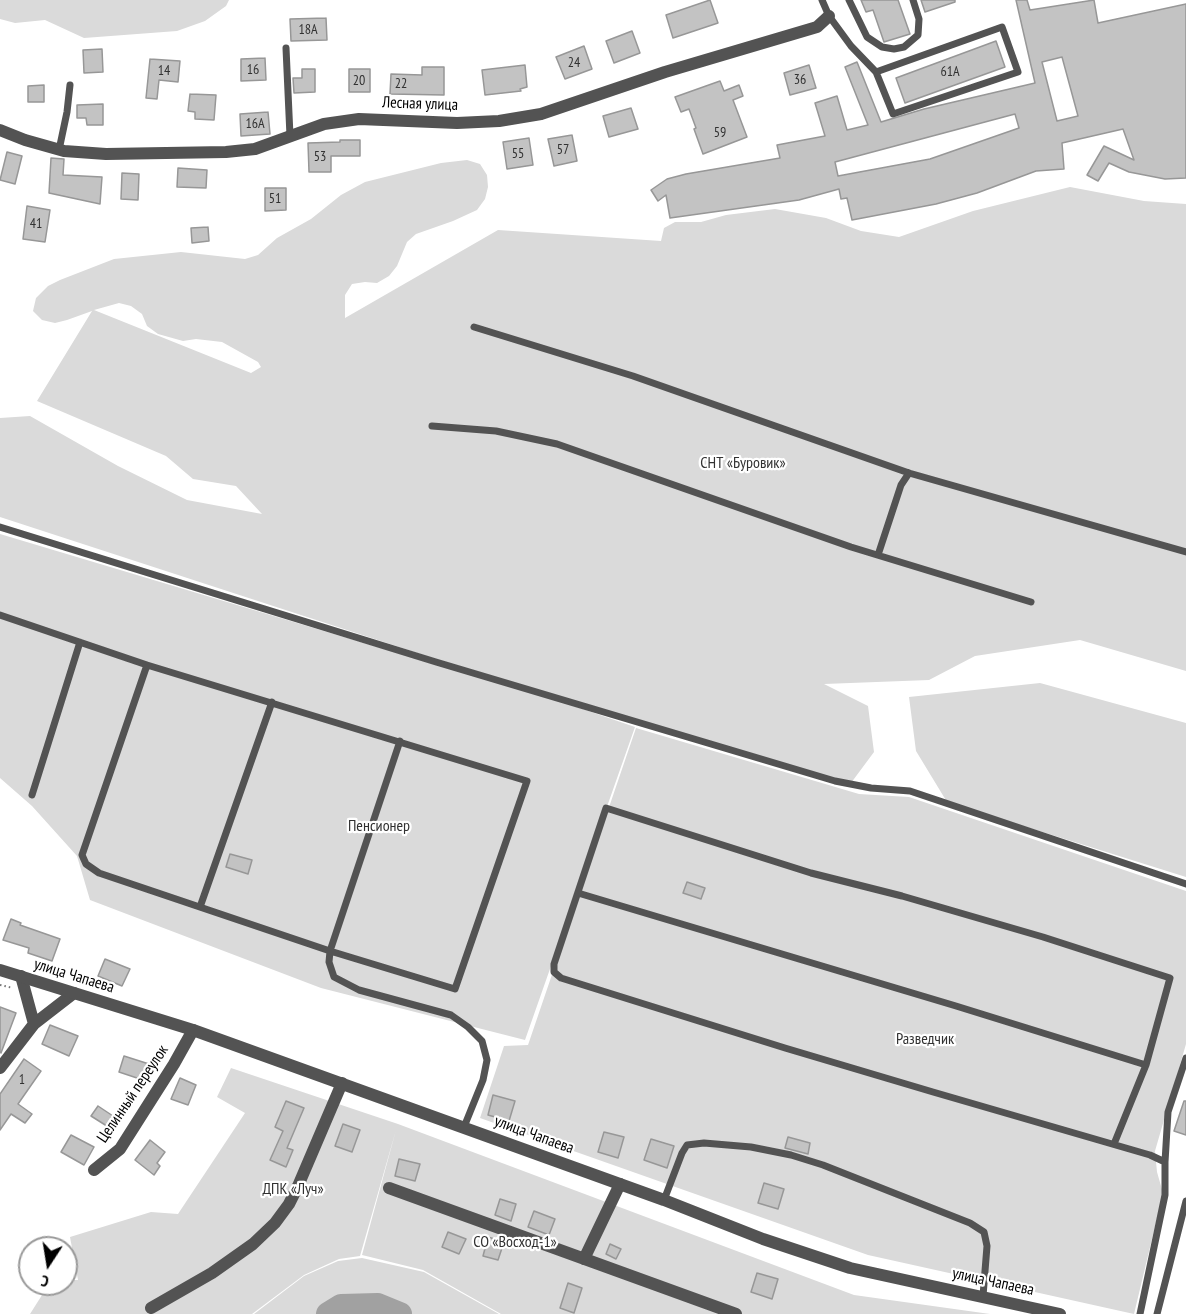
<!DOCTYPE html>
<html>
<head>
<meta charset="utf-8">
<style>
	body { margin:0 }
	#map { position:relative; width:1186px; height:1314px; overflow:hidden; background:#fff; font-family:"PT Sans Narrow",sans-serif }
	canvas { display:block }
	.north { position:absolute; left:18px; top:1236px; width:60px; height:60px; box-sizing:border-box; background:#fff; border:2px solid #999; border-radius:50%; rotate:192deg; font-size:16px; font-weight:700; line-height:24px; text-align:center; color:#000 }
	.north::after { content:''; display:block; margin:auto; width:21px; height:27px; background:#000; clip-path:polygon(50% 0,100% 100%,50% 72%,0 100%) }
</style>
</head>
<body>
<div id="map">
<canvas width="1186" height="1314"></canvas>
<div class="north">С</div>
</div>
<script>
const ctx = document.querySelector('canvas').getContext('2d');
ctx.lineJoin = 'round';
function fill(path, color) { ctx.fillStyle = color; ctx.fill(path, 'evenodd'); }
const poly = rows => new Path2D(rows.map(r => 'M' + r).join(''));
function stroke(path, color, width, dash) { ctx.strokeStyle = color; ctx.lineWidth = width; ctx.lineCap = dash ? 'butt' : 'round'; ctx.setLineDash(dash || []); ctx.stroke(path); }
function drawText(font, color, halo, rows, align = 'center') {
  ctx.font = font + ' "PT Sans Narrow",sans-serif'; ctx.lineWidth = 4.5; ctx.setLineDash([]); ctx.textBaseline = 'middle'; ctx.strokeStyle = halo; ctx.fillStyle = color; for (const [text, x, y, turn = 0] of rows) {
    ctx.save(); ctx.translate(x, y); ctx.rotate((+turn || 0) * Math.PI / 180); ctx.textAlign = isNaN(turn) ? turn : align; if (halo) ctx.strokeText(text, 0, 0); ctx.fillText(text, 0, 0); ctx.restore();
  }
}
const green = poly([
	[0,0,229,0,226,6,205,21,177,31,84,38,45,20,15,23,0,19],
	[467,160,480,164,487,175,488,187,485,199,477,210,453,221,416,234,407,242,397,266,389,276,377,283,365,282,352,284,345,295,345,318,498,230,661,241,664,228,675,222,701,222,726,215,775,209,826,218,861,231,899,237,973,211,1070,187,1144,201,1186,204,1186,671,1080,640,975,656,929,680,824,684,868,706,874,752,851,783,436,659,0,517,0,418,30,416,118,466,187,500,262,514,236,486,193,479,166,456,37,401,92,311,67,320,55,323,42,320,33,311,36,298,48,286,60,280,114,259,181,252,245,259,258,255,277,238,311,219,341,195,365,182,441,163],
	[119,303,131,306,142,314,147,326,158,334,183,341,196,339,222,342,258,362,261,367,251,373,94,310],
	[0,534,571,705,635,727,525,1040,321,988,90,900,77,856,32,806,0,778],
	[1040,683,1186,723,1186,877,947,802,916,751,909,697],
	[636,728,859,794,909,797,1186,891,1186,1044,1155,1151,1157,1172,1163,1193,1134,1314,868,1255,480,1118,504,1046,528,1045],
	[231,1068,398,1124,854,1295,990,1314,501,1314,423,1270,362,1255,396,1130,360,1256,339,1259,304,1275,252,1314,30,1314,49,1284,66,1284,66,1280,78,1280,70,1237,151,1212,178,1214,245,1113,217,1097],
	[362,1258,424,1272,499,1314,254,1314,304,1276,338,1261]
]);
const river = poly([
	[328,1314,341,1306,378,1305,400,1314]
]);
const building = poly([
	[710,0,718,23,673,38,666,15,710,0],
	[861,0,898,0,910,34,884,42,873,10,866,12,861,0],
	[921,0,955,0,955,2,925,12,921,0],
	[1016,0,1027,0,1030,10,1094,0,1098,23,1186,4,1186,178,1165,179,1129,172,1109,163,1098,181,1087,175,1104,146,1134,160,1123,129,1062,143,1064,169,1036,171,977,193,936,204,852,220,847,198,841,199,839,189,799,200,670,218,666,195,658,201,651,190,667,179,686,174,780,158,777,145,825,136,815,103,837,96,847,130,868,125,845,67,857,62,881,122,924,109,1035,83,1016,0],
	[1062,57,1078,116,1057,121,1042,62,1062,57],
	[1015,114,1019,128,930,159,838,176,835,162,1015,114],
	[326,18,327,40,291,41,290,19,326,18],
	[632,31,640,53,614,63,606,41,632,31],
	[996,41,1005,67,905,103,896,78,996,41],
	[584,46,592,69,565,79,556,57,584,46],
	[102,49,103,72,84,73,83,50,102,49],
	[265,58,266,80,241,81,241,59,265,58],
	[150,59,180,61,178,82,159,80,157,99,146,98,150,59],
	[525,65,527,87,520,89,521,91,485,95,482,70,525,65],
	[809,65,816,88,790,95,784,73,809,65],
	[422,67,444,67,444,95,390,94,391,74,422,75,422,67],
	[302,69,315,69,315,92,294,93,293,78,302,78,302,69],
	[349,69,370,69,370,92,349,92,349,69],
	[720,81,724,91,739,85,743,96,733,100,747,137,703,154,694,129,696,128,689,109,681,112,675,97,720,81],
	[44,85,44,102,28,102,28,86,44,85],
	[190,94,216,95,214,120,195,119,195,112,188,111,190,94],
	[103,104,103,125,87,125,86,118,77,118,77,105,103,104],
	[631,108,638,129,609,137,603,116,631,108],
	[268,112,270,134,241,136,240,114,268,112],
	[572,135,577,161,554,166,548,139,572,135],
	[529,138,533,165,507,169,503,142,529,138],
	[340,140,360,140,360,156,331,156,331,172,309,172,308,143,340,142,340,140],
	[7,152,22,156,15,184,0,180,7,152],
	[51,158,64,159,63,175,102,177,100,204,49,193,51,158],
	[178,168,207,170,206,188,177,187,178,168],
	[122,173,139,174,138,200,121,199,122,173],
	[265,188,286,188,286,210,265,211,265,188],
	[27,206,50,210,45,242,23,239,27,206],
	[208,227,209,241,192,243,191,228,208,227],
	[230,854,252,860,248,874,226,867,230,854],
	[687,882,705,888,701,899,683,893,687,882],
	[11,919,21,923,20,925,60,939,52,961,28,953,29,948,3,940,11,919],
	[105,959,130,969,122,986,98,976,105,959],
	[0,1007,16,1013,1,1053,0,1052,0,1007],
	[50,1025,78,1036,69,1056,42,1044,50,1025],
	[124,1056,149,1064,143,1080,119,1072,124,1056],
	[24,1059,41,1071,18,1104,32,1114,25,1123,11,1114,0,1130,0,1094,24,1059],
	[180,1078,196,1085,188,1105,171,1099,180,1078],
	[493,1095,515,1101,509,1121,488,1115,493,1095],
	[286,1101,304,1108,287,1148,293,1150,286,1167,270,1160,283,1131,275,1127,286,1101],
	[1184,1101,1186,1101,1186,1135,1174,1131,1184,1101],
	[98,1106,116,1118,110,1128,91,1116,98,1106],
	[343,1124,360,1130,352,1152,335,1146,343,1124],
	[604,1132,624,1137,618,1158,598,1152,604,1132],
	[71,1135,94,1147,84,1165,61,1152,71,1135],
	[788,1137,810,1143,808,1154,785,1148,788,1137],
	[651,1139,674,1146,667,1168,644,1160,651,1139],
	[150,1140,165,1152,157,1163,160,1166,154,1175,135,1160,150,1140],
	[399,1159,420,1164,415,1181,395,1176,399,1159],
	[764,1183,784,1189,778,1209,758,1203,764,1183],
	[500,1199,516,1204,511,1221,495,1215,500,1199],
	[534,1211,555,1219,549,1235,528,1227,534,1211],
	[448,1232,466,1239,459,1254,442,1247,448,1232],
	[488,1237,504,1242,498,1260,483,1256,488,1237],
	[610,1244,621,1249,616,1259,606,1254,610,1244],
	[757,1273,778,1279,772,1299,751,1292,757,1273],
	[568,1283,582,1288,574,1313,560,1308,568,1283]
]);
const path = poly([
	[0,985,13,988]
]);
const service = poly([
	[822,0,829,16,851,46,876,72,893,114,1018,72,1002,27,876,72],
	[849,0,867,37,882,47,894,49,904,47,918,35,919,19,913,0],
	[286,48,290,136],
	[59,150,67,112,70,85],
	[474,327,633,376,909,473,1186,552],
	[432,426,496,431,557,444,851,547,1031,602],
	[0,527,436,662,835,781,871,788,910,791,1186,884],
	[878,555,901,485,909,473],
	[0,615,147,665,527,781,455,989,330,951,99,873,86,864,82,855,147,665],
	[400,741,330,951,329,962,334,977,359,990,451,1015,468,1027,482,1041,487,1060,483,1080,464,1127],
	[32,795,80,642],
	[578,893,956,1006,1146,1065],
	[200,907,272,702],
	[1114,1144,1146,1065,1170,978,1043,937,902,896,811,873,606,808,554,964,554,972,561,978,785,1048,933,1092,1150,1155,1165,1162,1165,1195,1140,1314],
	[1165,1162,1168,1112,1186,1058],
	[664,1200,682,1153,687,1145,704,1143,751,1147,791,1155,823,1165,970,1223,984,1232,987,1246,983,1296],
	[1157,1314,1186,1201]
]);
const minor = poly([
	[0,130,25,140,64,151,106,154,226,152,255,149,324,124,359,119,457,123,499,121,541,114,665,72,817,27,829,16],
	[21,976,34,1024],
	[0,1068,34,1024,74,993],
	[94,1170,120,1149,174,1064,193,1030],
	[389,1188,736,1314],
	[584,1259,620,1184],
	[151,1308,212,1273,253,1244,275,1223,289,1204,298,1186,342,1083]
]);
const tertiary = poly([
	[0,970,193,1030,664,1200,763,1239,850,1268,1060,1314]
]);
const numberNames = [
	["18А",308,30],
	["24",574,63],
	["16",253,70],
	["14",164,71],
	["61А",950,72],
	["36",800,80],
	["20",359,81],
	["22",401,84],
	["16А",255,124],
	["59",720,133],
	["57",563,150],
	["55",518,154],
	["53",320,157],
	["51",275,199],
	["41",36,224],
	["1",22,1080]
];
const streetNames = [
	["Лесная улица",420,104,2],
	["улица Чапаева",74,976,17],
	["Целинный переулок",133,1094,-56],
	["улица Чапаева",534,1135,20],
	["улица Чапаева",993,1282,12]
];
const parkNames = [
	["СНТ «Буровик»",743,463],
	["Пенсионер",379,826],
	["Разведчик",925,1039],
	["ДПК «Луч»",293,1189],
	["СО «Восход-1»",515,1242]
];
fill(green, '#dadada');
stroke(river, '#a1a1a1', 24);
fill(building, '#c3c3c3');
stroke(building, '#979797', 1.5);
stroke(path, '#757575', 2, [1.5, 3]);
stroke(service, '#535353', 7);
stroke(minor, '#535353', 12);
stroke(tertiary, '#535353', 12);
drawText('14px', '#313131', null, numberNames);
drawText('16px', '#000', '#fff', streetNames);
drawText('16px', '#313131', '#fff', parkNames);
</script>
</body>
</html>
